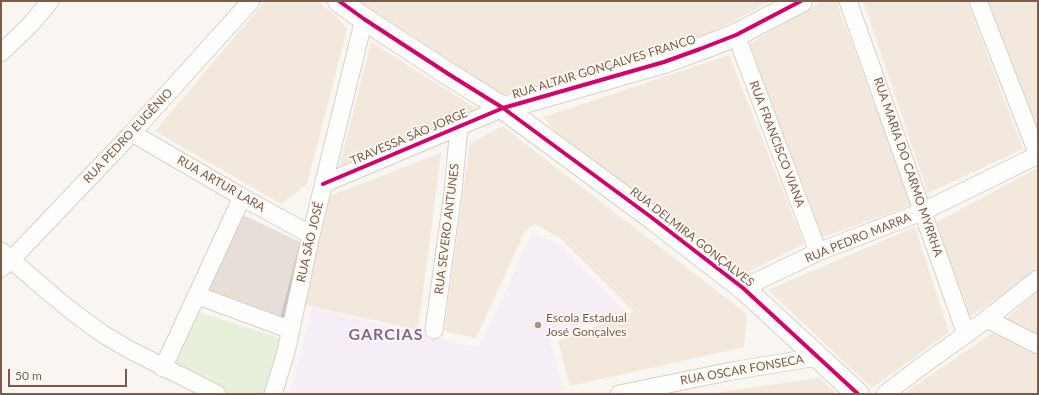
<!DOCTYPE html>
<html>
<head>
<meta charset="utf-8">
<style>
	body { margin:0 }
	#map { position:relative; width:1039px; height:395px; overflow:hidden; background:#f9f5f0; font-family:Lato,sans-serif }
	canvas { display:block }
	.frame { position:absolute; inset:0; border:2px solid #7a5c4d; pointer-events:none }
	.scale { position:absolute; left:8px; top:369px; width:119px; height:18px; box-sizing:border-box; border:2px solid #7a5c4d; border-top:0; padding-left:5px; font-size:12px; line-height:14px; white-space:nowrap; color:#7a5c4d; -webkit-text-stroke:3px #fffaf3; paint-order:stroke }
</style>
</head>
<body>
<div id="map">
<canvas width="1039" height="395"></canvas>
<div class="frame"></div>
<div class="scale">50 m</div>
</div>
<script>
const ctx = document.querySelector('canvas').getContext('2d');
ctx.lineJoin = 'round';
function fill(path, color) { ctx.fillStyle = color; ctx.fill(path, 'evenodd'); }
const poly = rows => new Path2D(rows.map(r => 'M' + r).join(''));
function stroke(path, color, width, dash) { ctx.strokeStyle = color; ctx.lineWidth = width; ctx.lineCap = dash ? 'butt' : 'round'; ctx.setLineDash(dash || []); ctx.stroke(path); }
function drawText(font, color, halo, rows, align = 'center') {
  ctx.font = font + ' Lato,sans-serif'; ctx.lineWidth = 3.5; ctx.setLineDash([]); ctx.textBaseline = 'middle'; ctx.strokeStyle = halo; ctx.fillStyle = color; for (const [text, x, y, turn = 0] of rows) {
    ctx.save(); ctx.translate(x, y); ctx.rotate((+turn || 0) * Math.PI / 180); ctx.textAlign = isNaN(turn) ? turn : align; if (halo) ctx.strokeText(text, 0, 0); ctx.fillText(text, 0, 0); ctx.restore();
  }
}
const residential = poly([
	[265,1,318,1,336,16,347,29,307,184,281,204,155,131],
	[358,1,771,1,699,39,598,76,500,95,365,7],
	[823,1,836,1,912,205,818,239,744,47],
	[863,1,967,1,1023,149,928,193],
	[987,1,1038,1,1038,131],
	[371,42,480,111,337,176],
	[729,55,804,244,744,274,554,131,544,117],
	[502,126,747,314,744,347,570,386,558,341,634,312,560,238,535,224,525,231,476,338,444,331,470,144],
	[441,153,418,330,305,305,327,197],
	[1038,168,1038,270,967,319,937,222],
	[915,227,949,332,872,388,768,290],
	[1038,290,1038,336,1005,320],
	[994,332,1038,354,1038,394,903,394],
	[819,378,837,394,707,394]
]);
const education = poly([
	[532,233,559,244,625,312,549,338,564,390,554,394,290,394,312,308,479,348]
]);
const green = poly([
	[192,310,287,340,273,394,201,394,164,379]
]);
const shadow = poly([
	[300,243,308,251,288,327,214,304]
]);
const building = poly([
	[241,214,300,242,280,319,204,296]
]);
const street = poly([
	[848,1,966,334],
	[978,1,1038,155],
	[736,35,818,252],
	[1,53,31,24,50,1],
	[132,133,242,197,311,235],
	[323,184,503,108],
	[1,251,52,295,74,313,103,334,128,349,217,394],
	[1,268,11,260,132,133,251,1],
	[743,288,818,252,924,211,1038,155],
	[196,295,291,330],
	[987,319,1038,345],
	[434,330,453,192,459,127],
	[163,368,242,197],
	[273,394,286,352,311,235,364,19],
	[619,394,732,371,817,357],
	[885,394,919,368,987,319,1038,279]
]);
const secondary = poly([
	[339,1,364,19,450,75,503,108,651,217,743,288,858,394],
	[503,108,664,62,700,49,736,35,801,1]
]);
const cycleway = poly([
	[339,1,364,19,450,75,503,108,651,217,743,288,858,394],
	[323,184,503,108,664,62,700,49,736,35,801,1]
]);
const markers = [
	[538,325,4,"#a69286"]
];
const streetNames = [
	["RUA ALTAIR GONÇALVES FRANCO",604,67,-17],
	["RUA PEDRO EUGÊNIO",128,136,-47],
	["TRAVESSA SÃO JORGE",409,137,-23],
	["RUA FRANCISCO VIANA",777,144,69],
	["RUA MARIA DO CARMO MYRRHA",908,167,71],
	["RUA ARTUR LARA",221,184,30],
	["RUA SEVERO ANTUNES",447,229,-83],
	["RUA DELMIRA GONÇALVES",692,237,38],
	["RUA PEDRO MARRA",858,238,-22],
	["RUA SÃO JOSÉ",310,242,-77],
	["RUA OSCAR FONSECA",742,370,-10]
];
const poiNames = [
	["Escola Estadual",546,318],
	["José Gonçalves",546,332]
];
const districtNames = [
	["GARCIAS",386,335]
];
fill(residential, '#f2e8de');
fill(education, '#f6eef6');
fill(green, '#e7f0db');
fill(shadow, '#0003');
fill(building, '#e6ded7');
stroke(street, '#d7d1cb', 19);
stroke(secondary, '#d9d2cb', 24);
stroke(street, '#fefefd', 17);
stroke(secondary, '#fefefd', 22);
stroke(cycleway, '#d6006c', 4);
for (const [x, y, r, color] of markers) { const dot = new Path2D(); dot.arc(x, y, r, 0, 2 * Math.PI); ctx.fillStyle = color; ctx.fill(dot); stroke(dot, '#fffaf3', 1.5); }
drawText('12px', '#7a5c4d', '#fffaf3', streetNames);
drawText('12px', '#7a5c4d', '#fffaf3', poiNames, 'left');
ctx.letterSpacing = '1px';
drawText('bold 16px', '#846695', '#fffaf3', districtNames);
ctx.letterSpacing = '0px';
</script>
</body>
</html>
